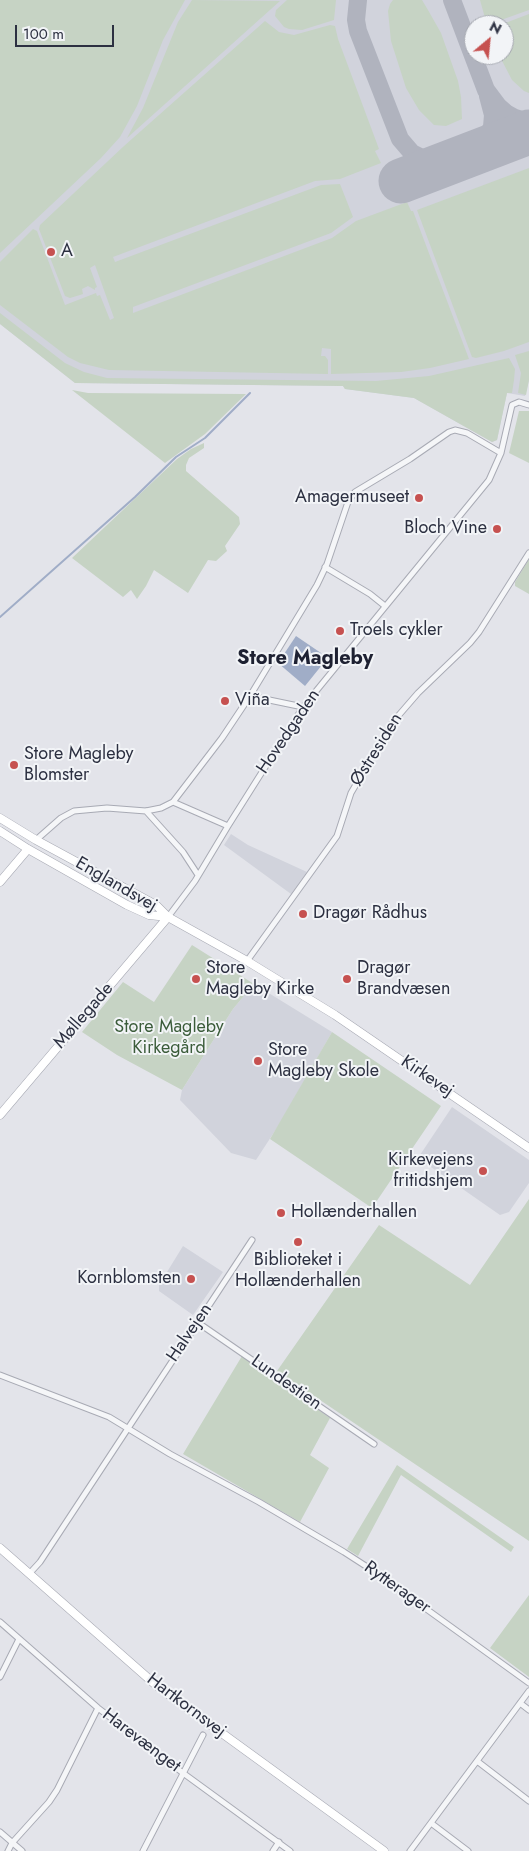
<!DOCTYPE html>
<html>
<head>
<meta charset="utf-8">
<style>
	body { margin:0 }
	#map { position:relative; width:529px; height:1851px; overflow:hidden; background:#e3e4ea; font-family:Jost,sans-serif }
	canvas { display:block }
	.north { position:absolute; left:464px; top:15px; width:50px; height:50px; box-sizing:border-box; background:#f2f4f7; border:1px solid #a3a6ae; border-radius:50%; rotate:28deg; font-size:14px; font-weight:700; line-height:20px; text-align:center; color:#2c3041 }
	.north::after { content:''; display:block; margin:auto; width:18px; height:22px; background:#c65150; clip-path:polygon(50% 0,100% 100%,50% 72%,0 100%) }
	.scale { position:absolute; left:15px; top:25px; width:99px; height:22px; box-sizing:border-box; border:2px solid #2c3041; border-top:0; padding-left:6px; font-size:15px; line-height:18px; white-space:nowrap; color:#2c3041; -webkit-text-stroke:4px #f2f4f7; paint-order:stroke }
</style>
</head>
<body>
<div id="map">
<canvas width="529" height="1851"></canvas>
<div class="north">N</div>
<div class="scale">100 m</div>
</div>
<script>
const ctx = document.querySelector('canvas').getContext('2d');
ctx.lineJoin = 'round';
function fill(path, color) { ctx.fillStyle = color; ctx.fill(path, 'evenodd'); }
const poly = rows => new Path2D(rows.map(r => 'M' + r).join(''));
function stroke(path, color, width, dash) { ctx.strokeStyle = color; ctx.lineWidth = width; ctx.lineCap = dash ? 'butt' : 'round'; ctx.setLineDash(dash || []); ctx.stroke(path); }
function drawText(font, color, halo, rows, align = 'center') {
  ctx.font = font + ' Jost,sans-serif'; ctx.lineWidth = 4; ctx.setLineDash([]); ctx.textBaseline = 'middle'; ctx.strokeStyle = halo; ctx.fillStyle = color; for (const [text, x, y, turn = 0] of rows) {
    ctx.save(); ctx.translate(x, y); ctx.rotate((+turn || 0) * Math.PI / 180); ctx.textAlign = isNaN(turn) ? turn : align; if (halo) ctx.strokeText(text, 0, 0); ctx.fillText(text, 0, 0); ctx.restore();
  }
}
const built = poly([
	[0,0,529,0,529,380,525,396,507,393,497,440,492,442,414,398,345,389,343,386,75,383,0,324],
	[474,25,504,25,504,55,474,55],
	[231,834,248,845,307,872,291,894,224,845],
	[254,984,332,1032,282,1120,256,1160,231,1153,180,1100,182,1090,233,1009],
	[452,1107,529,1160,529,1183,509,1212,500,1215,418,1158],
	[183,1246,223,1272,193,1315,159,1291,159,1285]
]);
const green = poly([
	[0,0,185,0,163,40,137,106,120,137,101,158,0,253],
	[192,0,280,1,127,138,143,108,178,22],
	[287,0,336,0,334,20,302,30,289,29,284,27,275,16,276,10],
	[393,0,422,0,428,10,441,33,458,81,461,97,462,119,446,126,434,125,419,110,406,88,391,41,388,11,390,4],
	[480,0,529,0,529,10,487,25],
	[529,14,529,93,524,91,512,80,499,55,504,55,504,25,500,25],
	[265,21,279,32,294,35,330,25,335,26,338,39,379,149,375,151,381,163,340,179,315,181,113,257,115,262,321,185,340,184,353,217,331,233,133,307,133,313,332,238,356,221,407,202,411,211,413,211,469,359,430,368,401,372,331,374,331,349,322,348,321,356,325,356,328,360,328,374,109,370,80,363,68,357,0,305,0,262,33,229,37,231,65,305,96,293,97,296,100,295,110,320,114,318,95,265,90,268,97,287,95,288,95,290,88,286,82,289,83,294,80,295,70,298,65,296,39,229,40,225,124,146],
	[529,168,529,342,504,351,476,358,472,357,417,210],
	[0,313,65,363,84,372,107,378,376,381,429,376,509,358,515,369,514,380,512,393,507,393,497,440,492,442,414,398,345,389,343,386,75,383,0,324],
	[529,351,529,380,526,395,518,393,521,373,515,355],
	[72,390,88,393,246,394,205,434,165,463],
	[519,411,529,411,529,463,509,453],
	[204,443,204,448,189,458,186,465,186,471,239,517,240,524,225,546,227,551,216,561,208,560,188,593,154,570,146,586,137,599,131,590,123,597,72,558,177,459,191,449],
	[529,559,529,594,515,586,515,582],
	[192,945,254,984,233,1009,182,1090,117,1055,82,1032,123,982,154,1002],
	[332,1032,441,1106,372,1208,270,1139],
	[529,1199,529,1541,277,1371,379,1225,470,1285],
	[242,1356,330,1418,310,1455,329,1468,300,1522,183,1454],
	[397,1465,514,1547,511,1552,401,1475,358,1556,347,1549],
	[529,1595,529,1677,490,1648]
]);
const water = poly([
	[296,636,321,653,323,658,322,665,305,686,278,663]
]);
const stream = poly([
	[0,617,135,497,176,457,205,438,250,393]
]);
const taxiway = poly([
	[358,0,356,20,358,31,400,139,412,153,422,158,443,162,455,160],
	[452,0,486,90,498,106,506,113,515,118,529,122],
	[468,155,482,145,492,127,493,115,488,96]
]);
const runway = poly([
	[401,181,529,132]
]);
const street = poly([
	[325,567,370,594,385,606],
	[250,696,303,707],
	[173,802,228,826],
	[146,811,183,852,198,875],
	[36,840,61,818,74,811,107,808,146,811,161,808,173,802,222,738,250,696,317,585,327,564,348,502,355,492,410,459,449,432,455,430,467,433,501,453],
	[168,917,195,881,228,826,303,707,489,480,501,453,512,405,519,402,529,405],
	[247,961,337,836,351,793,392,723,418,693,470,643,479,632,529,553],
	[197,1322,374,1444],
	[0,1375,109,1417,170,1454,259,1502,344,1552,375,1572,529,1683],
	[29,1574,40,1562,252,1240],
	[0,1622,98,1708,183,1773,290,1851],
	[0,1677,19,1639],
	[520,1703,529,1710],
	[477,1761,529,1801],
	[431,1823,468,1851],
	[0,1832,22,1851],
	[8,1851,12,1843,49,1802,57,1790,98,1708],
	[143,1851,203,1735],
	[273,1851,279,1842],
	[410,1851,529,1691]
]);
const secondary = poly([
	[0,818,36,840,156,905,168,917,247,961,335,1015,529,1148],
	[0,831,28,849,127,905,149,915,168,917],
	[0,882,28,849],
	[0,1115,168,917],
	[0,1548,157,1686,384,1851]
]);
const markers = [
	[51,252,5,"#c65150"],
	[419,498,5,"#c65150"],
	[497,529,5,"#c65150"],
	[340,631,5,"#c65150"],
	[225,701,5,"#c65150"],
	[14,765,5,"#c65150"],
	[303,914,5,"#c65150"],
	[196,979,5,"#c65150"],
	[347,979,5,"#c65150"],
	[258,1061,5,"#c65150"],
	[483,1171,5,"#c65150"],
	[281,1213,5,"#c65150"],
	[298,1242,5,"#c65150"],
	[191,1279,5,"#c65150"]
];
const poiNames = [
	["A",61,252],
	["Amagermuseet",409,498,"right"],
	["Bloch Vine",487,529,"right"],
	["Troels cykler",350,631],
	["Viña",235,701],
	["Store Magleby",24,755],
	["Blomster",24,776],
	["Dragør Rådhus",313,914],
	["Store",206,969],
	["Magleby Kirke",206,990],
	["Dragør",357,969],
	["Brandvæsen",357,990],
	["Store",268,1051],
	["Magleby Skole",268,1072],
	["Kirkevejens",473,1161,"right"],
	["fritidshjem",473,1182,"right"],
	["Hollænderhallen",291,1213],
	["Biblioteket i",298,1261,"center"],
	["Hollænderhallen",298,1282,"center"],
	["Kornblomsten",181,1279,"right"]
];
const streetNames = [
	["Hovedgaden",289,732,-56],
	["Østresiden",377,750,-58],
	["Englandsvej",116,885,30],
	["Møllegade",84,1016,-49],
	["Kirkevej",427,1077,34],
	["Halvejen",190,1333,-56],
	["Lundestien",286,1383,35],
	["Rytterager",397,1588,35],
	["Hartkornsvej",186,1706,37],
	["Harevænget",141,1741,37]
];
const parkNames = [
	["Store Magleby",169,1028],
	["Kirkegård",169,1049]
];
const quarterNames = [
	["Store Magleby",305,659]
];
fill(built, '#d1d3dc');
fill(green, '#c6d3c4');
fill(water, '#a0adc7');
stroke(stream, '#a0adc7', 2);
stroke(taxiway, '#b0b3be', 18);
stroke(runway, '#b0b3be', 45);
stroke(street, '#a8aab4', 7);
stroke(secondary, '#a8aab4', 9);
stroke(street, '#f5f6f8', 5);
stroke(secondary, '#fff', 8);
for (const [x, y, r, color] of markers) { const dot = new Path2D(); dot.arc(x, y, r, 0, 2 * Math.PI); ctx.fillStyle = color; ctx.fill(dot); stroke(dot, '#f2f4f7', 2); }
drawText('18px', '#2c3041', '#f2f4f7', poiNames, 'left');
drawText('18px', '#2c3041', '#f2f4f7', streetNames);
drawText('18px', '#3b5c3a', '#f2f4f7', parkNames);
drawText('bold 20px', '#1e2132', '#f2f4f7', quarterNames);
</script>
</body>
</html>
